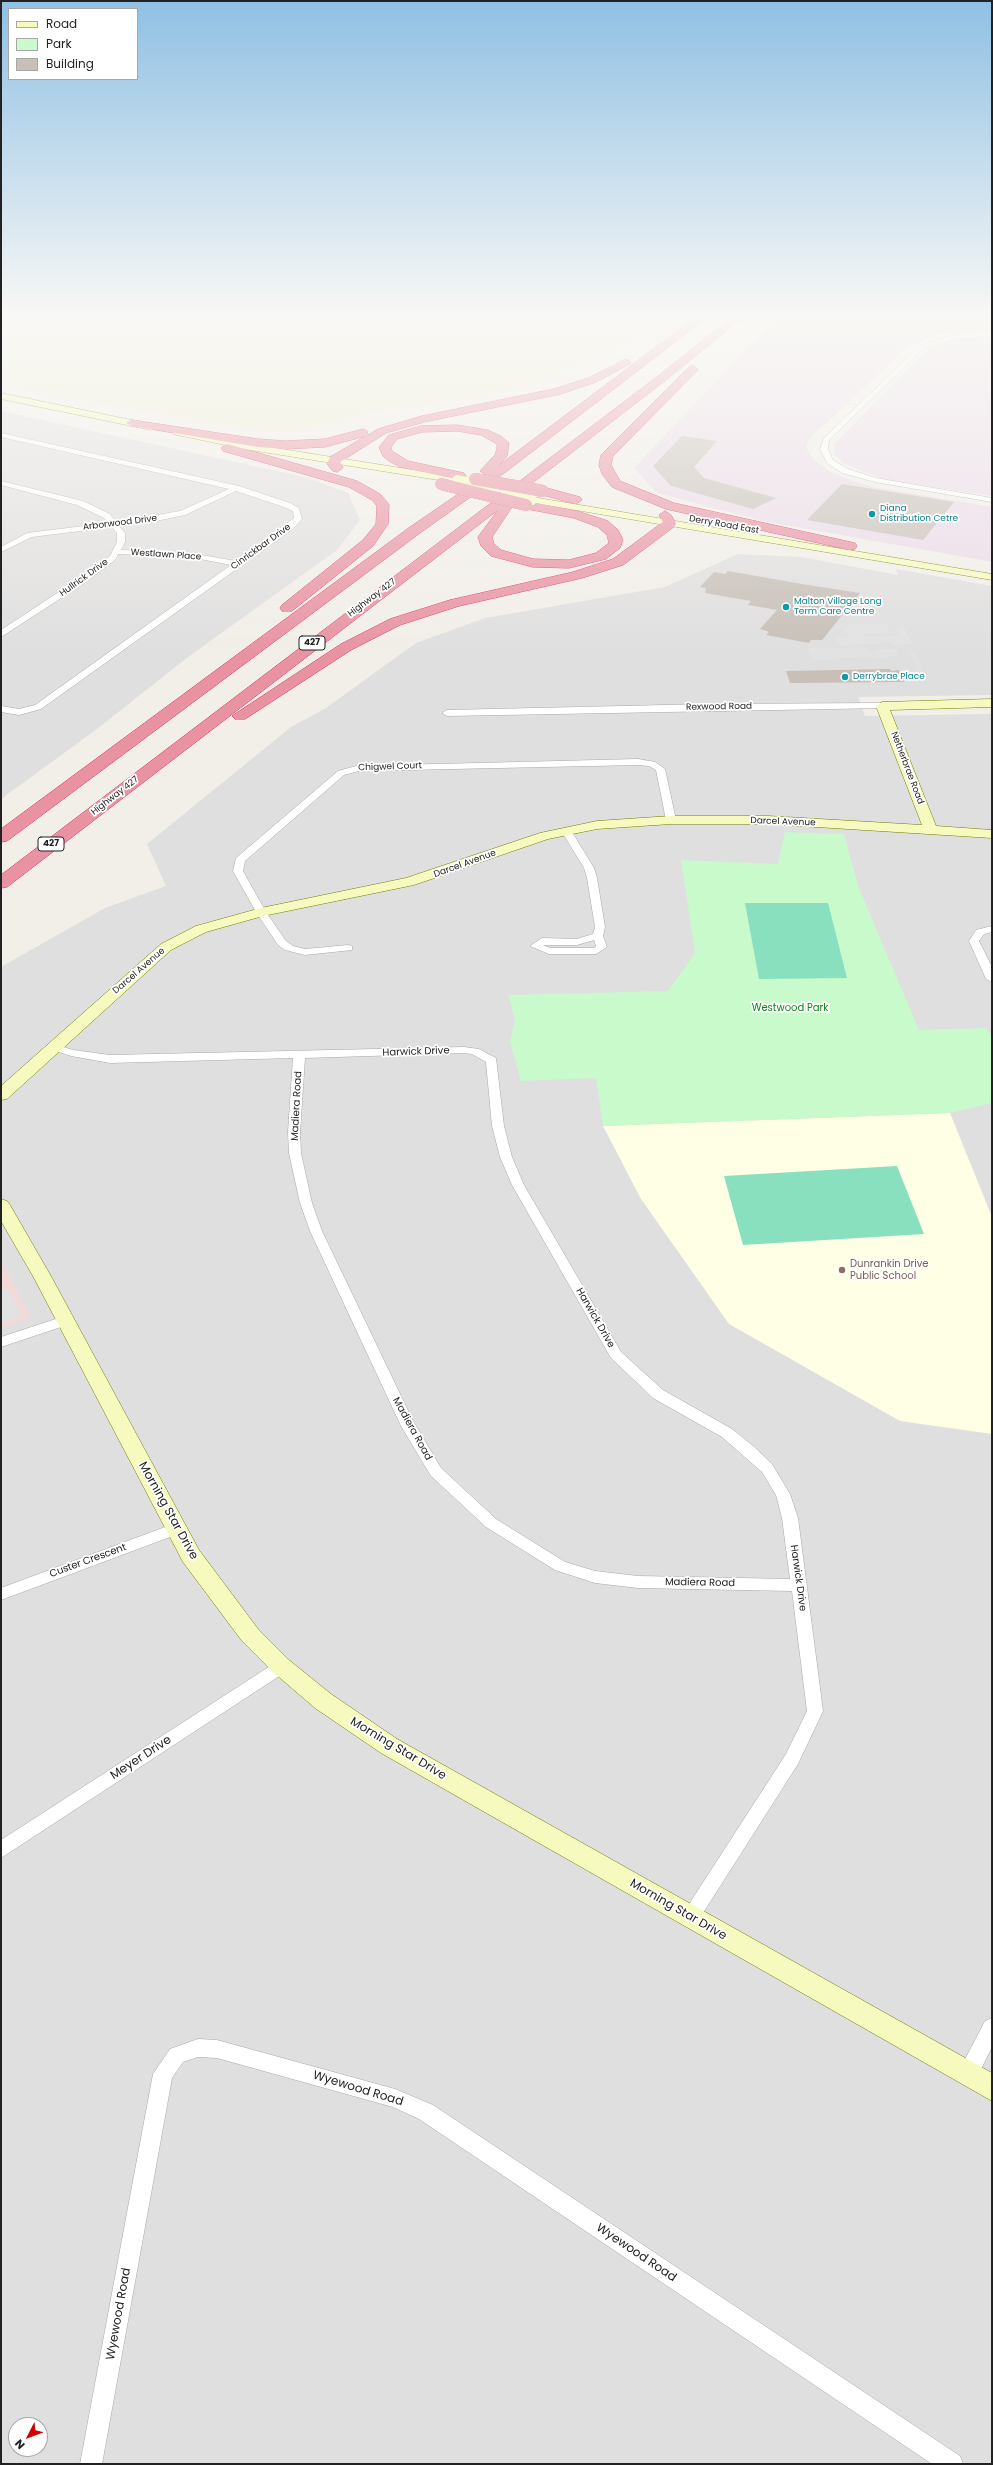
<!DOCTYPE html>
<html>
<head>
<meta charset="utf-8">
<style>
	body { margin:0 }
	#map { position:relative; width:993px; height:2465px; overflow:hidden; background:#f2efe9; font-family:Poppins,sans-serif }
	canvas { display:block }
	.frame { position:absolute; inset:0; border:2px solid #222; pointer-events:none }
	.legend { position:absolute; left:8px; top:8px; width:130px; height:72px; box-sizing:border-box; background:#fff; border:1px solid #a7a7a7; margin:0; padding:5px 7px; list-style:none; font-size:12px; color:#222 }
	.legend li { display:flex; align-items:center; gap:8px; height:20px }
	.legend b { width:20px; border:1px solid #a7a7a7 }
	.north { position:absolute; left:8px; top:2417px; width:40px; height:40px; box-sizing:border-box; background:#fff; border:1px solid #a7a7a7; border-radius:50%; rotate:228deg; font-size:11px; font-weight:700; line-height:16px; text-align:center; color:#222 }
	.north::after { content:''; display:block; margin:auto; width:14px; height:18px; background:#d40000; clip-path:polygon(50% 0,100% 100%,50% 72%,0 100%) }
</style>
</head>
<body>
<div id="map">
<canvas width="993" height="2465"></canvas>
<div class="frame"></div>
<ul class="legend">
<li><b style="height:5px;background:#f7fabf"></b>Road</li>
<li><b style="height:11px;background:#c8facc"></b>Park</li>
<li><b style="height:11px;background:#c7bfb8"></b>Building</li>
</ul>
<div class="north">N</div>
</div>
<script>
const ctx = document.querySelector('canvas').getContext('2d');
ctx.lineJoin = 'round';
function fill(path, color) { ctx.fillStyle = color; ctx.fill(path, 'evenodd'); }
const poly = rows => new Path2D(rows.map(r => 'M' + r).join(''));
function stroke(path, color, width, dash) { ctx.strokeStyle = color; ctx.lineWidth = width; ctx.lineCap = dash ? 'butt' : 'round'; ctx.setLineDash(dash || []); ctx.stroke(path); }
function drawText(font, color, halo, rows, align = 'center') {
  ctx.font = font + ' Poppins,sans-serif'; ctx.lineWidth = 3.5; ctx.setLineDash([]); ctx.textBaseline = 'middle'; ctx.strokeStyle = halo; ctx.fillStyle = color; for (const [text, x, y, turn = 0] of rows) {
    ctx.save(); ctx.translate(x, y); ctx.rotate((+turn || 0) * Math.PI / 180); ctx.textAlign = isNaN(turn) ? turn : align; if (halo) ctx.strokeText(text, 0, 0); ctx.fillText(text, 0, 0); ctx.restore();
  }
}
const residential = poly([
	[1,411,305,477,348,493,360,520,337,550,188,657,97,729,1,799],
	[738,554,801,557,898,575,896,569,992,586,992,695,858,697,865,716,992,714,992,2464,1,2464,1,967,105,908,166,886,147,844,291,727,326,708,416,643,485,618,665,587],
	[16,2425,40,2425,40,2449,16,2449]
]);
const commercial = poly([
	[1,1261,31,1317,1,1328]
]);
const industrial = poly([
	[785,313,992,313,992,330,937,334,910,345,811,437,806,447,813,459,829,471,853,481,874,487,992,507,992,562,763,521,657,493,634,468,754,341],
	[974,337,992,337,992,496,883,479,845,464,835,455,833,445,929,349,956,339]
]);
const education = poly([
	[950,1113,992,1217,992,1434,900,1421,729,1324,641,1199,603,1126]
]);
const farmland = poly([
	[27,313,538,313,651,328,586,363,508,392,372,412,307,430,241,428,1,386,1,324],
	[597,313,664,313,659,316,630,317]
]);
const park = poly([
	[785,832,844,834,858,886,919,1030,986,1028,992,1036,992,1103,950,1113,603,1126,596,1078,521,1081,510,1042,515,1019,508,995,668,991,695,953,681,860,778,864]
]);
const pitch = poly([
	[745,903,828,903,847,978,759,979],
	[897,1166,924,1234,743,1245,724,1176]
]);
const parking = poly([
	[885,623,891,633,863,634,864,637,900,636,896,628,904,627,913,644,894,645,888,642,882,642,882,644,838,645,835,638,849,637,844,628,849,627,848,624],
	[808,648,866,648,868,651,876,651,875,649,896,649,898,656,889,656,890,659,839,657,839,660,811,660],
	[910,652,916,652,926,678,919,678],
	[8,1289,22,1315,1,1323,1,1292]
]);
const building = poly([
	[682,436,717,441,694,467,704,478,776,498,753,509,671,486,653,466],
	[842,484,954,502,923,540,807,520],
	[728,571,802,584,860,593,822,640,811,640,809,643,766,635,769,632,760,629,777,610,748,605,751,601,705,593,706,588,700,587,714,572,725,574],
	[890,669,891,671,899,670,904,682,790,683,786,671]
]);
const street = poly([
	[992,332,992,336,954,339,924,348,829,440,828,449,833,460,848,469,876,478,992,498,992,502,875,482,842,473,827,463,820,449,824,438,920,346,953,335,992,332],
	[1,433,239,486,290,503,299,508,302,519,294,528,41,709,19,715,1,712,1,706,19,709,35,705,231,565,190,557,118,554,116,559,86,582,1,637,1,630,80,578,110,556,117,542,117,533,112,527,32,537,1,552,1,547,27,533,109,523,104,518,77,505,1,485,1,481,83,501,110,514,116,522,180,511,229,489,1,437,1,433],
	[236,491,284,507,293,511,294,518,236,561,190,553,121,550,125,542,125,533,119,526,156,521,185,515,236,491],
	[882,703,886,706,885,708,447,716,442,713,447,710,709,704,882,703],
	[638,759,655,762,665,769,676,820,674,822,671,823,666,820,656,770,649,766,638,765,359,771,344,775,245,861,243,871,266,912,286,941,293,946,305,949,348,945,352,946,352,950,305,955,285,950,278,945,256,912,233,871,236,858,338,771,356,766,638,759],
	[567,829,572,832,594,868,597,878,605,927,603,936,607,947,596,954,549,954,530,946,542,938,577,939,593,934,595,927,587,878,584,868,562,832,567,829],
	[594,940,596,946,594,948,550,948,543,945,577,945,594,940],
	[992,926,992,932,984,934,979,941,992,967,992,982,986,979,969,941,976,930,992,926],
	[54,1044,73,1050,110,1055,464,1047,479,1049,496,1058,504,1126,512,1157,524,1185,621,1352,663,1390,732,1429,752,1445,772,1464,790,1494,798,1518,823,1711,798,1764,696,1924,690,1926,684,1924,681,1918,684,1912,786,1754,807,1711,792,1591,638,1588,595,1583,555,1570,486,1527,431,1476,401,1426,310,1231,300,1203,289,1153,288,1132,293,1058,110,1063,71,1056,50,1049,48,1047,50,1045,54,1044],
	[464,1053,472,1054,486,1062,492,1126,500,1157,512,1185,611,1358,653,1398,722,1437,762,1472,776,1495,782,1518,790,1579,638,1576,595,1571,565,1562,496,1519,441,1468,413,1421,322,1231,312,1203,301,1153,300,1132,305,1058,464,1053],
	[65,1316,72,1321,70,1324,1,1347,1,1337,65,1316],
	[176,1523,181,1525,184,1529,181,1533,1,1600,1,1588,176,1523],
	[281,1659,287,1661,289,1666,287,1671,1,1858,1,1840,281,1659],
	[992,2018,992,2047,975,2081,968,2083,961,2081,958,2074,961,2067,985,2021,992,2018],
	[198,2039,217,2040,395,2089,433,2105,960,2456,963,2464,932,2464,419,2119,393,2107,217,2058,198,2057,183,2062,172,2078,102,2464,80,2464,153,2074,170,2049,198,2039]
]);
const secondary = poly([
	[1,393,151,424,156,427,151,430,1,399,1,393],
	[176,429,244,443,457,477,462,480,457,483,244,449,173,434,173,430,176,429],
	[532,497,992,574,992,580,528,502,527,500,532,497],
	[992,699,992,707,890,710,936,826,992,830,992,838,768,824,671,824,597,829,548,839,414,885,263,916,206,932,171,950,7,1099,1,1100,1,1086,161,944,196,926,261,908,406,878,540,833,597,821,671,816,768,816,922,825,876,706,882,702,992,699],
	[1,1199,7,1201,10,1205,52,1278,199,1550,258,1629,289,1660,331,1694,397,1739,992,2073,992,2101,381,1753,315,1708,273,1672,242,1641,183,1562,34,1278,1,1221,1,1199]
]);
const highway = poly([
	[701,313,713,313,507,471,420,533,7,841,1,842,1,829,410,527,486,475,480,471,495,455,497,449,497,444,481,435,457,431,422,432,397,439,391,447,392,451,408,461,464,473,466,476,464,479,460,480,400,467,389,461,383,456,379,447,389,435,421,426,457,425,488,430,502,437,509,443,507,456,498,466,701,313],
	[737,313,748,313,666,380,509,501,514,504,492,537,494,544,501,550,533,559,569,560,596,553,609,543,607,535,598,527,574,518,522,508,520,505,526,501,577,511,608,521,618,530,623,540,620,548,606,559,569,568,533,567,491,556,481,546,478,537,498,510,7,887,1,888,1,875,658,376,737,313],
	[626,359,631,362,630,364,596,382,561,394,424,422,386,433,340,462,343,468,337,472,333,471,327,464,330,457,366,436,325,447,285,449,258,447,132,426,126,423,132,420,258,439,285,441,325,439,363,429,367,431,368,435,378,429,422,416,554,389,588,378,626,359],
	[693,366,698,369,697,371,613,456,611,465,620,481,674,503,855,543,857,546,855,549,850,550,666,509,612,487,602,474,599,465,601,455,689,367,693,366],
	[227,444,357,481,380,494,387,502,389,505,388,524,373,546,292,611,282,611,280,608,282,605,363,540,376,524,377,506,372,500,349,487,223,451,221,448,227,444],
	[543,487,580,497,582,500,576,504,539,494,537,491,543,487],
	[665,511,671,515,676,523,675,526,623,565,582,578,459,606,400,625,351,650,245,719,235,719,232,716,341,644,390,619,450,600,573,572,613,559,663,522,659,515,665,511]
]);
const secondaryBridge = poly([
	[457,480,495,487],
	[505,495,532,500]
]);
const highwayBridge = poly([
	[475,479,543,491],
	[441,484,526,505]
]);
const markers = [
	[872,514,4,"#0f9aa8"],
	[786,607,4,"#0f9aa8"],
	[845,677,4,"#0f9aa8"],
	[842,1270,4,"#8d6e63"]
];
const farCulturenames = [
	["Diana",880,509],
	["Distribution Cetre",880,519],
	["Malton Village Long",794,602],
	["Term Care Centre",794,612],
	["Derrybrae Place",853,677]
];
const farStreetnames = [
	["Arborwood Drive",120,523,-7],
	["Derry Road East",724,525,10],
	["Cinrickbar Drive",261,547,-36],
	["Westlawn Place",166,555,4],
	["Hullrick Drive",84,578,-36],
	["Highway 427",372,598,-37],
	["Rexwood Road",719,707,-1],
	["Chigwel Court",390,767,-2],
	["Netherbrae Road",907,768,69],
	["Highway 427",115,796,-38],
	["Darcel Avenue",783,822,2],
	["Darcel Avenue",465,864,-20],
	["Darcel Avenue",139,971,-41]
];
const shields = [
	[312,643,26],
	[51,844,26]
];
const shieldNames = [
	["427",312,643],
	["427",51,844]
];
const parkNames = [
	["Westwood Park",790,1008]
];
const streetNames = [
	["Harwick Drive",416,1052,-2],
	["Madiera Road",297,1106,-87],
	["Harwick Drive",595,1318,60],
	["Madiera Road",412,1429,61],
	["Custer Crescent",88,1561,-20],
	["Harwick Drive",798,1578,82],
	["Madiera Road",700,1583,1]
];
const educationNames = [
	["Dunrankin Drive",850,1264],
	["Public School",850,1276]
];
const nearStreetnames = [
	["Morning Star Drive",168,1511,61],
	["Morning Star Drive",398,1749,31],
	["Meyer Drive",141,1758,-33],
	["Morning Star Drive",678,1910,30],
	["Wyewood Road",358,2089,17],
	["Wyewood Road",636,2253,34],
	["Wyewood Road",119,2314,-80]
];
fill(residential, '#e0dfdf');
fill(commercial, '#f2dad9');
fill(industrial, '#ebdbe8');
fill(education, '#ffffe5');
fill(farmland, '#eef0d5');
fill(park, '#c8facc');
fill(pitch, '#88e0be');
fill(parking, '#e2e2e2');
fill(building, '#c7bfb8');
stroke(street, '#a9a9a9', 1);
stroke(secondary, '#707d05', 1);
stroke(highway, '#dc2a67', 1);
fill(street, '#fff');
fill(secondary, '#f7fabf');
fill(highway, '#e892a2');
stroke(secondaryBridge, '#707d05', 10, []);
stroke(highwayBridge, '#dc2a67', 12, []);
stroke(secondaryBridge, '#f7fabf', 10);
stroke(highwayBridge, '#e892a2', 12);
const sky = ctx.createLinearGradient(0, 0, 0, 658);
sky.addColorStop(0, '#8fc0e4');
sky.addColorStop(0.48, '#f9f8f5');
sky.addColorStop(1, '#f9f8f500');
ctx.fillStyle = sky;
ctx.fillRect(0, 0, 993, 658);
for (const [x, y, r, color] of markers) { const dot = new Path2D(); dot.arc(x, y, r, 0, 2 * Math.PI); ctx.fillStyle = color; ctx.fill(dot); stroke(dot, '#fff', 1.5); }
drawText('9px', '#0d838f', '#fff', farCulturenames, 'left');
drawText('9px', '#222', '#fff', farStreetnames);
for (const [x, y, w] of shields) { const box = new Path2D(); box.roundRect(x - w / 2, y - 7, w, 14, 3); ctx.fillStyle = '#fff'; ctx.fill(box); stroke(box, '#222', 1); }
drawText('bold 9px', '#222', null, shieldNames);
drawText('10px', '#0c8416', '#fff', parkNames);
drawText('10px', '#222', '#fff', streetNames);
drawText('10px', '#785e54', '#fff', educationNames, 'left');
drawText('12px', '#222', '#fff', nearStreetnames);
</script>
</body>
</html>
